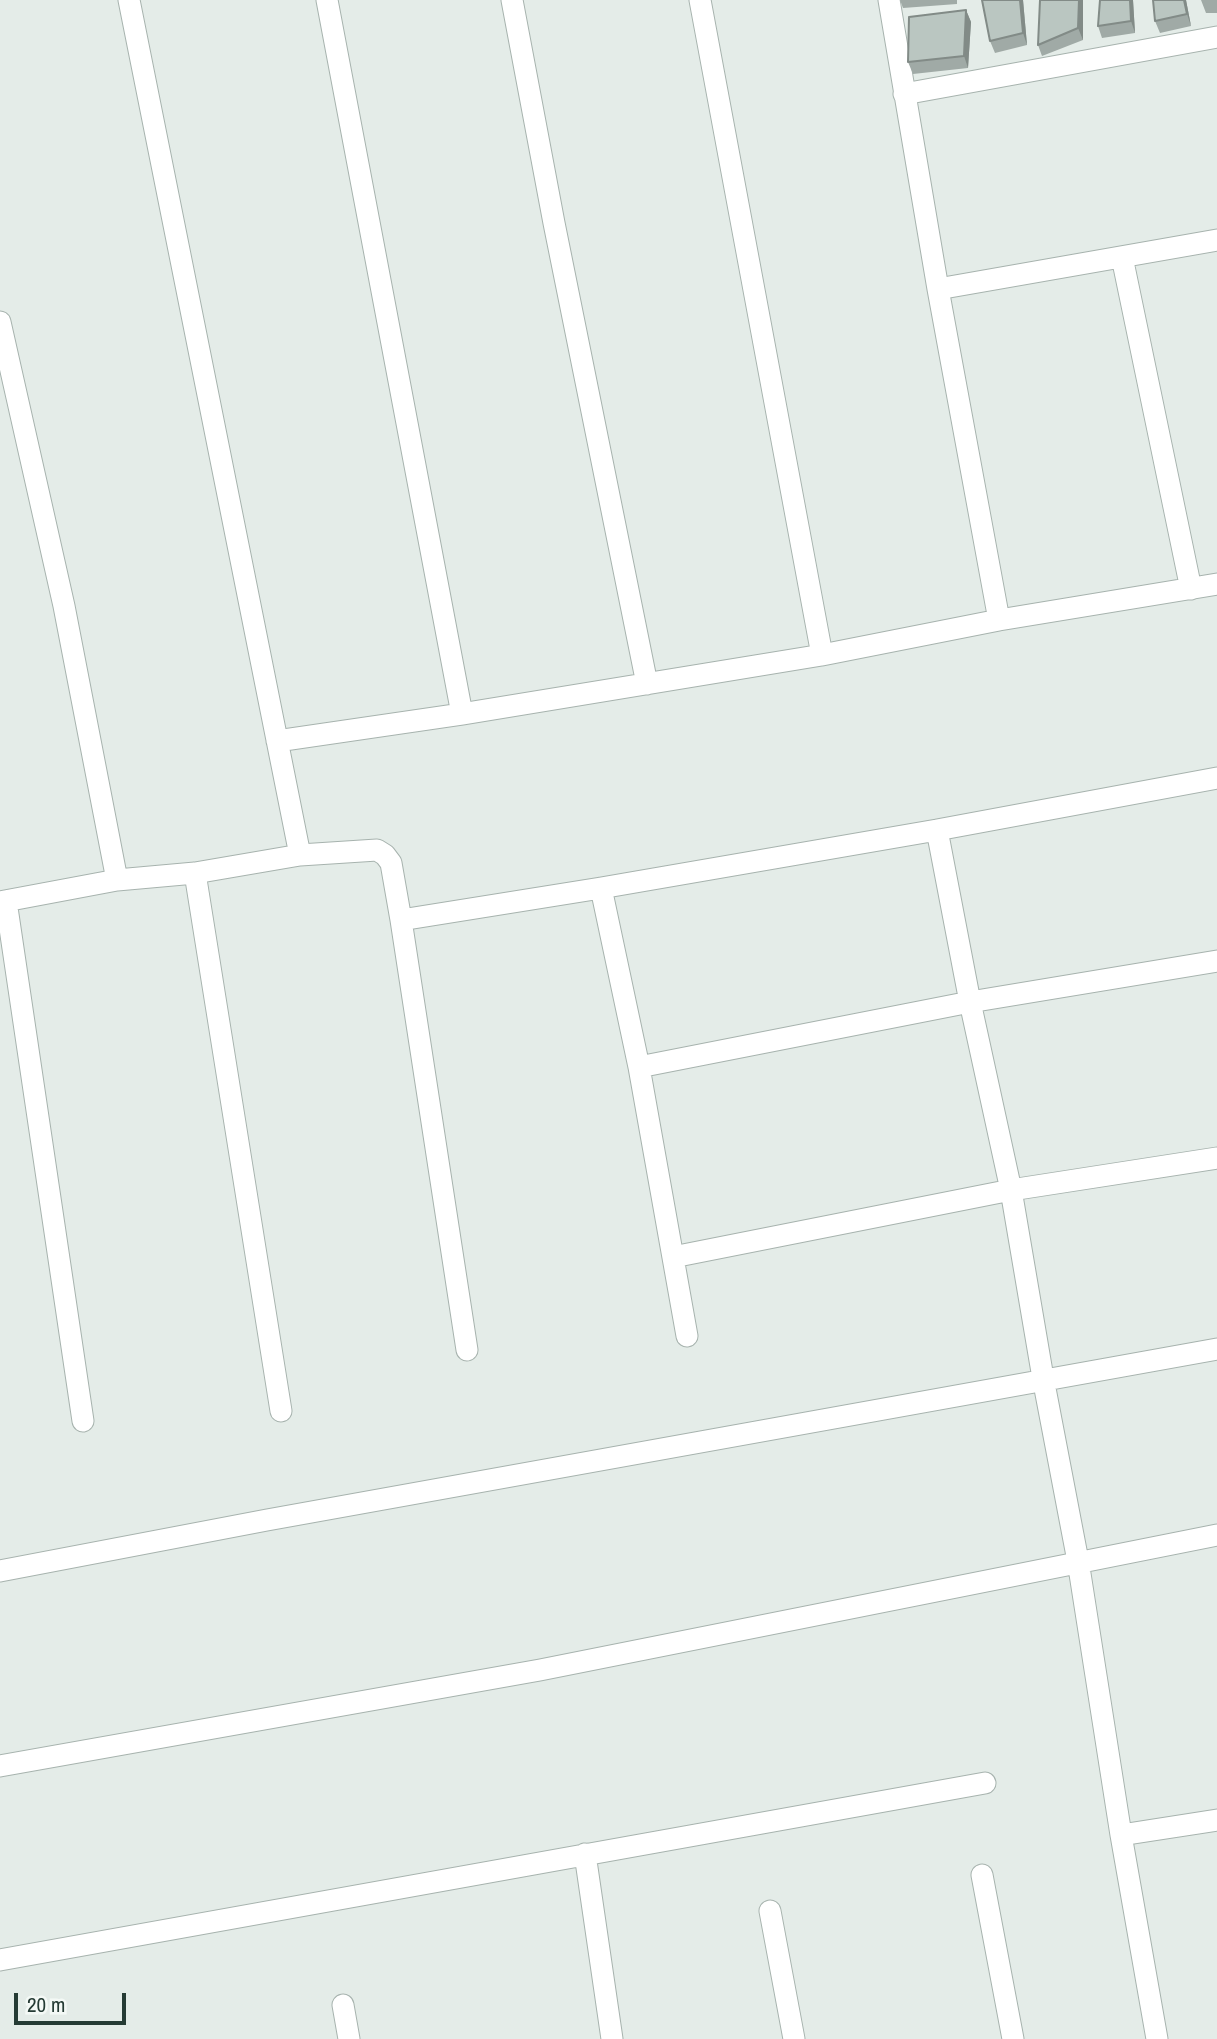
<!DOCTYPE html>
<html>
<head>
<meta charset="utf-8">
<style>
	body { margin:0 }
	#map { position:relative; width:1217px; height:2039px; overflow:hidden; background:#e4ece8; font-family:"Archivo Narrow",sans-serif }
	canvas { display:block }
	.scale { position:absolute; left:14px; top:1993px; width:112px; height:32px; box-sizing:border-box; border:4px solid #253b34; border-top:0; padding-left:9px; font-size:21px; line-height:24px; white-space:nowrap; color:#253b34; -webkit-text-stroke:5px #f4f9f6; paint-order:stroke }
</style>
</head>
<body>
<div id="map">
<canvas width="1217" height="2039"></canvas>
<div class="scale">20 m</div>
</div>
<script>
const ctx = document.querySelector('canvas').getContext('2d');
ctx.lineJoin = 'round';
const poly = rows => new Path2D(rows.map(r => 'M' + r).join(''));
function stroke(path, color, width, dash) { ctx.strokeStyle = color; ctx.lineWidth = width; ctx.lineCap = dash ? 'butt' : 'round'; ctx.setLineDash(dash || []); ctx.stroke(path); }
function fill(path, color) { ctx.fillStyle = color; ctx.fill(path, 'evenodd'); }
const minor = poly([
	[129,0,300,855],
	[327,0,462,714],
	[512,0,554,223,647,684],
	[700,0,822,655],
	[889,0,938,289,999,620],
	[904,94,1217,37],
	[1122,257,1191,589],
	[938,289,1217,240],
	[0,322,64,606,117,880],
	[277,741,462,714,822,655,999,620,1217,584],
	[1217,778,937,830,970,1002,1011,1190,1043,1378,1078,1561,1121,1835,1217,1820],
	[195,873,281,1411],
	[601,888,639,1067,687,1336],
	[6,901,83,1421],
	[0,902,117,880,195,873,300,855,377,850,385,855,391,863,401,920,601,888,937,830],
	[401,920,467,1350],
	[639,1067,970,1002,1217,961],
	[673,1257,1011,1190,1217,1158],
	[0,1571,267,1520,1217,1349],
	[0,1766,540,1670,1217,1535],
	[1121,1835,1157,2039],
	[585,1854,612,2039],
	[982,1875,1013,2039],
	[770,1911,794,2039],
	[0,1960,985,1783],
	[343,2005,349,2039]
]);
const wall = poly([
	[900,0,957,0,957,4,903,8],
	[982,0,1023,0,1027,45,995,53,990,41],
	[1083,0,1083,40,1042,56,1038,45],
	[1100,0,1133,0,1135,33,1102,38,1098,26],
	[1153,0,1186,0,1191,26,1160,33,1155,21],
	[1201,0,1217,0,1217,13,1206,13],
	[966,10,971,22,968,68,913,74,908,62]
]);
const shadedWall = poly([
	[1020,0,1023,0,1027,45,1023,33],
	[1079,0,1083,0,1083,40,1078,28],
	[1130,0,1133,0,1135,33,1131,21],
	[1184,0,1186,0,1191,26,1187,14],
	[966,10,971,22,968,68,964,56]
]);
const building = poly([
	[982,0,1020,0,1023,33,990,41,982,0],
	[1040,0,1079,0,1078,28,1038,45,1040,0],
	[1100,0,1130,0,1131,21,1098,26,1100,0],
	[1153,0,1184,0,1187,14,1155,21,1153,0],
	[966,10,964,56,908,62,909,17,966,10]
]);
stroke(minor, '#a7b3ae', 23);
stroke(minor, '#fff', 21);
fill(wall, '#a0aaa6');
fill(shadedWall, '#828b87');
fill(building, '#bac6c1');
stroke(building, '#828b87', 2);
</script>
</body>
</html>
